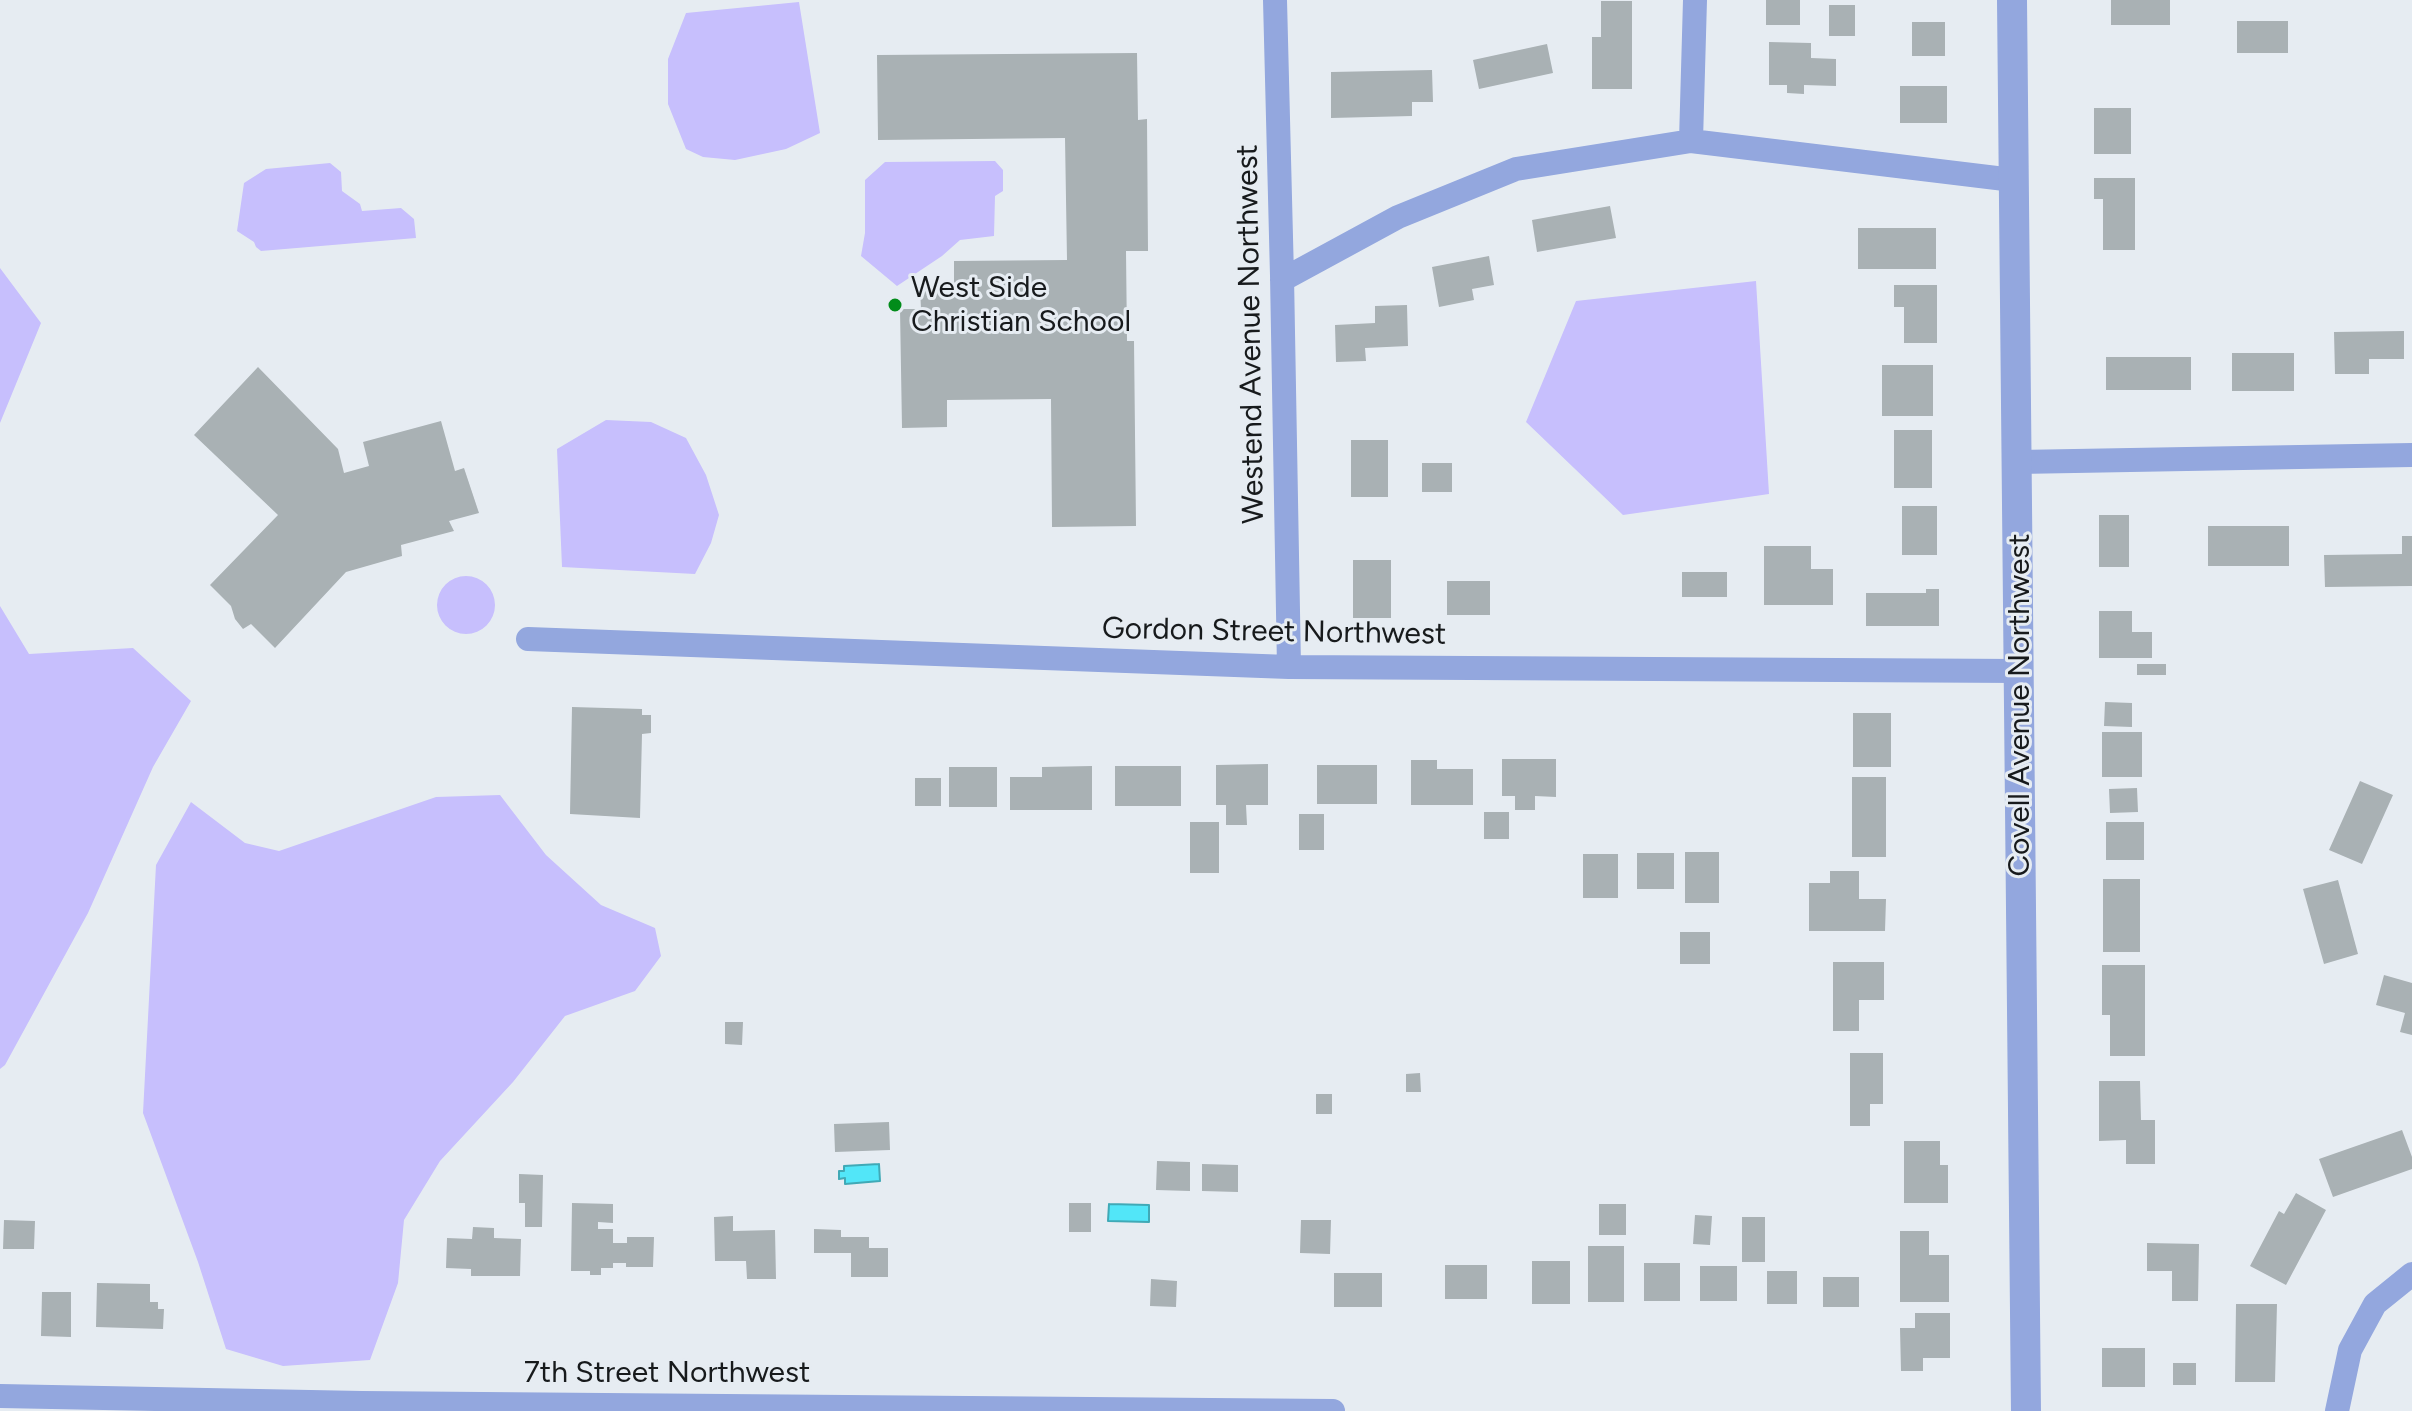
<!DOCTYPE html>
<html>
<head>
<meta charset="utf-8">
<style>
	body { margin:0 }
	canvas { display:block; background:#e6ecf2 }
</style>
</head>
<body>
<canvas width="2412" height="1411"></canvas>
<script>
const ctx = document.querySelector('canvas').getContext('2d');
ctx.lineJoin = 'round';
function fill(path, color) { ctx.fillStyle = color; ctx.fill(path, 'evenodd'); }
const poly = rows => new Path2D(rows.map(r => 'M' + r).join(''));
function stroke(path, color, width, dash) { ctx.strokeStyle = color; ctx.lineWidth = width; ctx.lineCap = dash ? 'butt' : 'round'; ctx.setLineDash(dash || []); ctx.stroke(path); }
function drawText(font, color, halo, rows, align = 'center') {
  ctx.font = font + ' Figtree,sans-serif'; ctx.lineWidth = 6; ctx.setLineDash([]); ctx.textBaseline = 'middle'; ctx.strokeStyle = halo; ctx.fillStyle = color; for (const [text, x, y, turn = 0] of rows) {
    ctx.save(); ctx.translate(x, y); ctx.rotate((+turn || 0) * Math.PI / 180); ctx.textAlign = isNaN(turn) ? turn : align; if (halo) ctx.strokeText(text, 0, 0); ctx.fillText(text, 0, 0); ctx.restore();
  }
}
const green = poly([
	[799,2,820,133,786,149,735,160,703,157,686,149,668,104,668,59,686,13],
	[995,161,1003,170,1003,191,995,196,994,236,960,240,942,256,897,286,861,256,865,233,865,180,885,162],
	[330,163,341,172,342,191,360,204,362,211,401,208,414,219,416,238,261,251,256,247,254,242,237,231,244,183,266,169],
	[0,268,41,323,0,423],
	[1756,281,1769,494,1623,515,1526,422,1576,301],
	[606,420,651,422,686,438,706,475,719,515,711,543,695,574,562,567,557,449],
	'437 605a29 29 0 1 1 58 0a29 29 0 1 1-58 0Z',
	[0,606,29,654,133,648,191,701,153,767,88,913,5,1065,0,1069],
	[500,795,546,855,601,905,655,928,661,956,635,991,565,1016,513,1082,440,1161,404,1220,398,1283,370,1360,283,1366,226,1349,198,1262,143,1113,156,865,191,802,245,843,279,851,436,797]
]);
const water = poly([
	[879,1164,880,1181,845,1184,845,1178,839,1179,839,1171,844,1171,844,1166,879,1164],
	[1109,1204,1149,1205,1149,1222,1108,1221,1109,1204]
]);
const building = poly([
	[1766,0,1800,0,1800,25,1766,25],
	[2111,0,2170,0,2170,25,2111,25],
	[1601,1,1632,1,1632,89,1592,89,1592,37,1601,37],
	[1829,5,1855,5,1855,36,1829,36],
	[2237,21,2288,21,2288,53,2237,53],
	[1912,22,1945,22,1945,56,1912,56],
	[1769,42,1811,43,1811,58,1836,59,1836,86,1804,85,1804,94,1787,93,1787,85,1769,85],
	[1547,44,1553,73,1479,89,1473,60],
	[1137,53,1138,120,1147,119,1148,251,1126,251,1127,341,1134,341,1136,526,1052,527,1051,399,947,400,947,427,902,428,900,309,921,309,920,288,954,287,954,261,1067,260,1065,138,878,140,877,55],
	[1432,70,1433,102,1412,102,1412,116,1331,118,1331,72],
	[1900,86,1947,86,1947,123,1900,123],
	[2094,108,2131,108,2131,154,2094,154],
	[2094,178,2135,178,2135,250,2103,250,2103,199,2094,199],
	[1610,206,1616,238,1537,252,1532,220],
	[1858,228,1936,228,1936,269,1858,269],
	[1489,256,1494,285,1472,289,1474,300,1439,307,1432,267],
	[1894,285,1937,285,1937,343,1904,343,1904,307,1894,307],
	[1407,305,1408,346,1365,348,1366,361,1336,362,1335,325,1375,323,1375,306],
	[2404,331,2404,359,2369,359,2369,374,2335,374,2334,332],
	[2232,353,2294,353,2294,391,2232,391],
	[2106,357,2191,357,2191,390,2106,390],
	[1882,365,1933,365,1933,416,1882,416],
	[258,367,338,449,344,473,369,466,363,442,441,421,455,471,464,468,479,513,449,521,454,531,401,545,402,556,346,572,275,648,251,624,243,629,235,619,231,606,210,585,278,515,194,435],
	[1894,430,1932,430,1932,488,1894,488],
	[1351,440,1388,440,1388,497,1351,497],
	[1422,463,1452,463,1452,492,1422,492],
	[1902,506,1937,506,1937,555,1902,555],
	[2099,515,2129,515,2129,567,2099,567],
	[2208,526,2289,526,2289,566,2208,566],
	[2402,536,2412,536,2412,586,2325,587,2324,555,2402,554],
	[1764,546,1811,546,1811,569,1833,569,1833,605,1764,605],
	[1353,560,1391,560,1391,618,1353,618],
	[1682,572,1727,572,1727,597,1682,597],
	[1447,581,1490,581,1490,615,1447,615],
	[1926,589,1939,589,1939,626,1866,626,1866,593,1926,593],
	[2099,611,2132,611,2132,632,2152,632,2152,658,2099,658],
	[2137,664,2166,664,2166,675,2137,675],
	[2105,702,2132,703,2132,727,2104,726],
	[572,707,642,709,642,715,651,715,651,733,642,734,640,818,570,814],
	[1853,713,1891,713,1891,767,1853,767],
	[2102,732,2142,732,2142,777,2102,777],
	[1502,759,1556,759,1556,797,1535,796,1535,810,1515,810,1515,796,1502,796],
	[1411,760,1437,760,1437,769,1473,769,1473,805,1411,805],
	[1268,764,1268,805,1246,805,1247,825,1226,825,1226,805,1216,805,1216,765],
	[1317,765,1377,765,1377,804,1317,804],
	[1092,766,1092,810,1010,810,1010,777,1042,777,1042,767],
	[1115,766,1181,766,1181,806,1115,806],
	[949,767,997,767,997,807,949,807],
	[1852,777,1886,777,1886,857,1852,857],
	[915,778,941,778,941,806,915,806],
	[2360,781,2393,795,2362,864,2329,850],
	[2137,788,2138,812,2110,813,2109,789],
	[1484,812,1509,812,1509,839,1484,839],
	[1299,814,1324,814,1324,850,1299,850],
	[1190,822,1219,822,1219,873,1190,873],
	[2106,822,2144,822,2144,860,2106,860],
	[1685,852,1719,852,1719,903,1685,903],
	[1637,853,1674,853,1674,889,1637,889],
	[1583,854,1618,854,1618,898,1583,898],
	[1830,871,1859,871,1859,899,1886,899,1885,931,1809,931,1809,883,1830,883],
	[2103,879,2140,879,2140,952,2103,952],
	[2338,880,2358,954,2324,964,2303,889],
	[1680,932,1710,932,1710,964,1680,964],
	[1833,962,1884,962,1884,1000,1859,1000,1859,1031,1833,1031],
	[2102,965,2145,965,2145,1056,2110,1056,2110,1015,2102,1015],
	[2384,975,2412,983,2412,1035,2400,1032,2405,1013,2376,1005],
	[725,1022,743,1022,742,1045,725,1044],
	[1850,1053,1883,1053,1883,1104,1870,1104,1870,1126,1850,1126],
	[1420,1073,1421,1092,1406,1092,1406,1074],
	[2099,1081,2140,1081,2141,1120,2155,1120,2155,1164,2126,1164,2126,1140,2099,1141],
	[1316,1094,1332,1094,1332,1114,1316,1114],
	[889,1122,890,1150,835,1152,834,1124],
	[2402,1130,2412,1157,2412,1169,2333,1197,2319,1159],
	[1904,1141,1940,1141,1940,1165,1948,1165,1948,1203,1904,1203],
	[1157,1161,1190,1162,1190,1191,1156,1190],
	[1202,1164,1238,1165,1238,1192,1202,1191],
	[519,1174,543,1175,542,1227,525,1227,525,1203,519,1203],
	[2296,1193,2326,1210,2286,1285,2250,1266,2279,1211,2284,1214],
	[572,1203,613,1204,613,1223,598,1222,598,1229,613,1229,613,1243,627,1243,627,1237,654,1237,653,1267,626,1267,626,1263,613,1263,613,1268,601,1268,601,1275,590,1275,590,1271,571,1271],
	[1069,1203,1091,1203,1091,1232,1069,1232],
	[1599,1204,1626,1204,1626,1235,1599,1235],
	[1695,1215,1712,1216,1710,1245,1693,1244],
	[733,1216,733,1231,775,1230,776,1279,747,1279,746,1261,715,1261,714,1217],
	[1742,1217,1765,1217,1765,1262,1742,1262],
	[4,1220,35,1221,34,1249,3,1249],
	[1301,1220,1331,1220,1330,1254,1300,1253],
	[473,1227,494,1228,494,1238,521,1239,520,1276,471,1276,471,1269,446,1268,447,1238,472,1239],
	[814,1229,841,1230,841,1237,869,1237,869,1248,888,1248,888,1277,851,1277,851,1253,814,1253],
	[1900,1231,1929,1231,1929,1255,1949,1255,1949,1302,1900,1302],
	[2147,1243,2199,1244,2198,1301,2172,1301,2172,1271,2147,1271],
	[1588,1246,1624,1246,1624,1302,1588,1302],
	[1532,1261,1570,1261,1570,1304,1532,1304],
	[1644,1263,1680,1263,1680,1301,1644,1301],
	[1445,1265,1487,1265,1487,1299,1445,1299],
	[1700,1266,1737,1266,1737,1301,1700,1301],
	[1767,1271,1797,1271,1797,1304,1767,1304],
	[1334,1273,1382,1273,1382,1307,1334,1307],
	[1823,1277,1859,1277,1859,1307,1823,1307],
	[1151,1279,1177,1281,1176,1307,1150,1306],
	[97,1283,150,1284,150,1302,158,1302,158,1309,164,1309,163,1329,96,1327],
	[42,1292,71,1292,71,1337,41,1336],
	[2236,1304,2277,1304,2275,1382,2235,1382],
	[1915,1313,1950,1313,1950,1358,1923,1358,1923,1371,1901,1371,1900,1328,1915,1328],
	[2102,1348,2145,1348,2145,1387,2102,1387],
	[2173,1363,2196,1363,2196,1385,2173,1385]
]);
const minor = poly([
	[1275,0,1282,276,1289,667],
	[1691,141,1695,0],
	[1282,280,1398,217,1516,169,1691,141,2013,180],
	[2018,462,2412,455],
	[528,639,1289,667,2019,671],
	[0,1396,362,1403,1333,1411],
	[2337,1411,2350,1350,2375,1304,2412,1274]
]);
const tertiary = poly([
	[2012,0,2026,1411]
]);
const markers = [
	[895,305,8,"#018c1a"]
];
const poiNames = [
	["West Side",911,288],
	["Christian School",911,322]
];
const streetNames = [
	["Westend Avenue Northwest",1251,334,-91],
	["Gordon Street Northwest",1274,632,1],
	["Covell Avenue Northwest",2020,705,-90],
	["7th Street Northwest",667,1373]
];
fill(green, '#c7bffd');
fill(water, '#52e6f8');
stroke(water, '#40a9b6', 2);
fill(building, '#a9b1b4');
stroke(minor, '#93a7de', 24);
stroke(tertiary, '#93a7de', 30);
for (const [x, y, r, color] of markers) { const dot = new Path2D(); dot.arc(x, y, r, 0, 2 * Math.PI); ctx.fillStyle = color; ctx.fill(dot); stroke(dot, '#e6ecf2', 3); }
drawText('30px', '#171a1c', '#e6ecf2', poiNames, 'left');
drawText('30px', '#171a1c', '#e6ecf2', streetNames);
</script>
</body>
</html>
